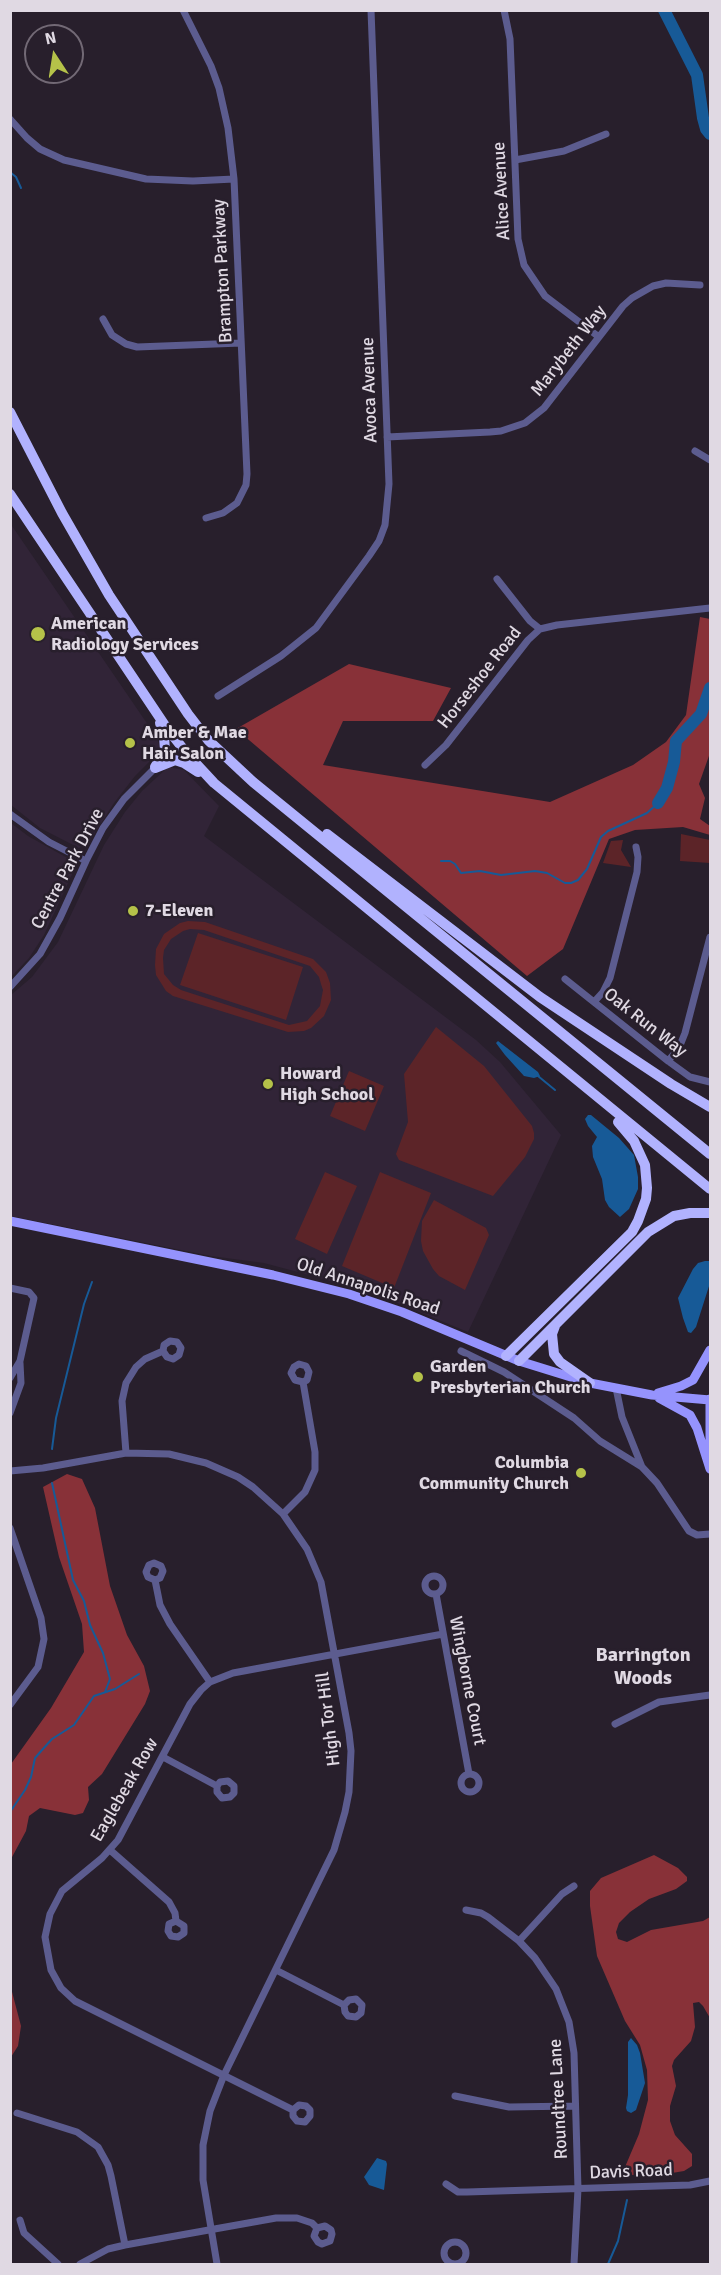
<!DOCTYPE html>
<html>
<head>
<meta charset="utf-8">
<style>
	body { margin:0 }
	#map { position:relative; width:721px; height:2275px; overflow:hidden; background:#281f2c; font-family:Signika,sans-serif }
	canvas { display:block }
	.frame { position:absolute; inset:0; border:12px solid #e0d9e3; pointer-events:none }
	.north { position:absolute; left:24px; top:24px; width:60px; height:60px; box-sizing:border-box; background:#281f2c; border:2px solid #726975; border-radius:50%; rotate:348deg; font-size:16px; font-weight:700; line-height:24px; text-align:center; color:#e0d9e3 }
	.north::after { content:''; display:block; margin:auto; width:21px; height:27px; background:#b5c249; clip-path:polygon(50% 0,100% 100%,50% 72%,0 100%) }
</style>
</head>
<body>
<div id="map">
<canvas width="721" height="2275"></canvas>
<div class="frame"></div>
<div class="north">N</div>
</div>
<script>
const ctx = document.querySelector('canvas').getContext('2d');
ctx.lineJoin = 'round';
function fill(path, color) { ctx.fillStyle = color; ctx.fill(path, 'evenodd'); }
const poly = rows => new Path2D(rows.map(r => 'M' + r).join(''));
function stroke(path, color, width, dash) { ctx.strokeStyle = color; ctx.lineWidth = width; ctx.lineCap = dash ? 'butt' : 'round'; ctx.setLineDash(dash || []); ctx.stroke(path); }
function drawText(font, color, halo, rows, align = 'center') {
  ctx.font = font + ' Signika,sans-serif'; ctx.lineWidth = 5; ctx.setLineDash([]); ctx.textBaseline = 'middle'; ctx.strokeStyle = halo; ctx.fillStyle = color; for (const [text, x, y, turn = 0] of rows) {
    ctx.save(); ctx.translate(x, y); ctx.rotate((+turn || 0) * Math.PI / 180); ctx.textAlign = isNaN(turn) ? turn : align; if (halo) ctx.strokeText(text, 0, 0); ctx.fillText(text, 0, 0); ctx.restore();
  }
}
const built = poly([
	[10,523,157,738,159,745,159,752,135,776,114,803,89,842,79,848,40,828,11,805],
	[168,767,184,770,219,806,204,836,476,1040,500,1062,561,1135,468,1332,378,1295,309,1275,264,1263,211,1256,11,1216,11,995,32,977,58,942,104,845,125,812,142,791],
	[11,823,28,836,71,860,75,868,44,935,29,958,11,977]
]);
const green = poly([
	[681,834,710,840,710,863,680,861],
	[623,840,621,850,631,867,603,863,611,841],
	[188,921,205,922,313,959,326,972,330,983,331,1000,324,1016,311,1028,304,1031,288,1032,173,996,166,991,156,975,155,965,156,949,164,934,180,923],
	[190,929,204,930,310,966,319,977,321,984,323,990,320,1006,307,1021,289,1025,181,990,173,985,164,974,163,958,164,950,171,939,183,931],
	[198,933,303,967,286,1020,180,985],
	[436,1027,484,1066,532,1126,534,1133,534,1139,525,1157,493,1196,399,1160,396,1154,408,1122,404,1074],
	[349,1071,384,1086,365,1131,330,1116],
	[325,1172,357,1186,327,1254,295,1239],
	[380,1172,431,1193,394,1288,342,1266],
	[434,1200,486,1228,489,1235,465,1290,439,1276,433,1269,423,1251,421,1241,422,1221]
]);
const forest = poly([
	[700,617,710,619,710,753,699,784,705,798,700,819,710,826,710,835,683,827,635,830,609,839,563,949,527,976,236,729,349,664,451,688,433,721,343,721,323,765,550,802,633,765,666,742,686,715],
	[67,1474,82,1479,95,1508,110,1586,127,1635,144,1666,150,1691,145,1704,102,1774,88,1787,89,1800,83,1813,75,1815,40,1808,29,1816,26,1831,11,1859,11,1764,51,1708,84,1652,82,1624,59,1557,43,1487],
	[654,1855,678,1868,687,1877,687,1881,676,1889,649,1899,630,1912,619,1923,616,1932,618,1939,627,1942,651,1930,703,1921,710,1917,710,2018,703,2006,699,2002,693,2003,695,2027,691,2041,674,2060,672,2066,676,2086,670,2106,670,2121,675,2135,692,2154,692,2166,684,2171,672,2173,632,2175,626,2173,625,2167,639,2134,648,2100,647,2070,640,2045,625,2021,597,1956,590,1906,590,1891,601,1878],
	[11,1988,21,2026,18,2046,11,2057]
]);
const water = poly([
	[498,1041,538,1072,540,1076,534,1078,524,1076,505,1055,496,1043],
	[588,1115,591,1115,619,1138,634,1155,638,1177,638,1189,629,1209,620,1217,609,1207,605,1200,602,1179,593,1157,592,1146,597,1137,588,1126,585,1119],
	[705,1261,710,1261,710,1283,696,1327,691,1333,688,1332,683,1318,678,1298,693,1269,698,1263],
	[631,2038,637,2045,640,2053,645,2083,636,2110,631,2113,627,2111,626,2108,628,2095,628,2042],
	[377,2158,386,2161,387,2164,384,2190,369,2185,364,2177]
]);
const stream = poly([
	[10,172,16,177,21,188],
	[441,861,450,861,455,864,461,873,480,871,501,875,535,871,547,873,565,883,571,883,578,880,587,869,601,837,608,831,647,813,658,803],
	[538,1076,555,1090],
	[52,1449,56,1418,84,1304,92,1282],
	[52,1483,73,1580,84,1601,90,1625,103,1653,110,1679,105,1692],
	[10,1812,25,1790,31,1777,35,1758,42,1750,52,1739,74,1725,94,1696,115,1689,139,1674],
	[608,2264,618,2241,627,2200]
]);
const river = poly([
	[664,10,697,75,703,118,706,129,710,134],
	[658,803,667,788,674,762,676,741,701,714,710,688]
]);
const minor = poly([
	[183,10,211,66,219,88,228,128,234,179,247,474,246,485,237,503,223,513,206,518],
	[504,10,510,39,518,239,524,265,545,296,599,337],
	[10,119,27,138,40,149,64,160,146,179,193,181,234,179],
	[515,160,564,151,606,134],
	[103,319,112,335,126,344,137,347,241,343],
	[387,437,490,432,501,431,525,423,544,408,623,306,632,298,653,286,666,283,700,285],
	[695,451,710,460],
	[497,579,530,621,540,629],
	[218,696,281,656,316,628,369,556,379,541,385,525,389,484,371,10],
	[425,765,446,745,528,640,540,629,557,625,710,608],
	[10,814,49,842,86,861],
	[565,979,668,1061,690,1077,710,1082],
	[10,987,40,954,60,918,86,861,103,828,124,799,155,768],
	[594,1002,603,992,610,978,637,872,638,857,636,847],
	[668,1061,679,1048,685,1033,710,937],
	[10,1288,29,1292,34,1298,20,1361,10,1378],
	[461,1351,504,1372,574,1418,600,1441,642,1467],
	[616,1388,622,1417,642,1467,657,1483,689,1531,697,1535,710,1534],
	[10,1413,21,1383,20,1363],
	[126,1453,122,1401,126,1383,136,1367,145,1359,163,1351,167,1357,173,1359,179,1355,181,1348,177,1342,170,1341,164,1345,163,1351],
	[10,1471,43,1468,126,1453,169,1454,206,1463,238,1477,253,1487,283,1514,307,1549,321,1582,349,1733,351,1751,349,1792,345,1812,334,1850,224,2075,210,2111,203,2145,203,2180,217,2264],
	[283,1514,305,1492,315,1470,315,1452,303,1382,307,1380,309,1372,306,1366,299,1364,294,1367,291,1373,295,1380,303,1382],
	[10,1528,41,1618,44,1639,38,1667,10,1705],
	'425 1585a9 9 0 1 1 18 0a9 9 0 1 1-18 0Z',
	[155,1580,160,1578,163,1571,161,1566,154,1563,149,1565,146,1572,148,1577,155,1580,160,1605,170,1624,210,1682],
	[436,1594,469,1774],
	[615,1724,659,1702,710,1695],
	[163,1757,217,1786,217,1792,222,1798,230,1797,234,1793,234,1786,228,1781,220,1782,217,1786],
	'461 1783a9 9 0 1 1 18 0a9 9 0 1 1-18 0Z',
	[110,1850,169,1902,175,1913,176,1921,184,1926,184,1933,178,1937,171,1936,168,1931,169,1924,176,1921],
	[466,1910,481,1913,488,1917,519,1941,535,1958,556,1989,569,2022,574,2053,578,2189,574,2264],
	[519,1941,562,1894,574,1886],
	[276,1970,344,2005,349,2000,356,1999,362,2005,361,2013,356,2017,348,2016,345,2012,344,2005],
	[455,2096,509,2107,575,2106],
	[293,2110,293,2116,297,2121,305,2122,310,2116,310,2110,306,2106,299,2105,293,2110,75,2001,61,1988,51,1970,45,1937,50,1914,62,1891,102,1858,118,1840,190,1704,201,1690,210,1682,233,1673,443,1634],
	[17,2113,77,2132,98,2147,108,2165,111,2176,125,2245],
	[446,2184,458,2192,467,2192,690,2185,710,2181],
	[20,2220,24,2233,58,2264],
	'444 2253a11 11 0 1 1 22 0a11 11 0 1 1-22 0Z',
	[80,2264,108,2249,125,2245,276,2218,297,2218,312,2223,317,2228,325,2226,331,2230,332,2234,330,2241,322,2244,318,2242,314,2236,317,2228]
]);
const major = poly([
	[10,1221,273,1275,349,1294,402,1312,519,1361,590,1383,652,1395,710,1400],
	[658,1393,681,1386,693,1380,710,1350],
	[659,1398,690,1415,697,1428,710,1469],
	[710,1458,710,1399]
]);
const highway = poly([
	[10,412,62,513,109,595,188,714,208,740,253,782,710,1154],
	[10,494,166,727,188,755,214,783,710,1189],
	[155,767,165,751,164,736,160,723],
	[155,768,175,760,184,763,198,772],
	[327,834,540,997,671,1084,710,1107],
	[555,1326,552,1334,554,1354,560,1362,590,1383],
	[506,1356,632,1232,638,1221,646,1199,647,1188,645,1165,634,1141,618,1122],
	[519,1361,648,1232,674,1216,690,1213,710,1213]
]);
const markers = [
	[38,634,8,"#b5c249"],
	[130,743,6,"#b5c249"],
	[133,911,6,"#b5c249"],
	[268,1084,6,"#b5c249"],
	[418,1377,6,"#b5c249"],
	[581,1473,6,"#b5c249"]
];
const streetNames = [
	["Alice Avenue",502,191,-93],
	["Brampton Parkway",223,271,-93],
	["Marybeth Way",569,351,-52],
	["Avoca Avenue",370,390,-92],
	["Horseshoe Road",480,678,-52],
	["Centre Park Drive",68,869,-62],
	["Oak Run Way",645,1023,38],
	["Old Annapolis Road",368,1287,18],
	["Wingborne Court",467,1681,79],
	["High Tor Hill",329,1719,-97],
	["Eaglebeak Row",125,1790,-60],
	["Roundtree Lane",559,2099,-93],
	["Davis Road",631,2172,-2]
];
const poiNames = [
	["American",51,624],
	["Radiology Services",51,645],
	["Amber & Mae",142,733],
	["Hair Salon",142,754],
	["7-Eleven",145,911],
	["Howard",280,1074],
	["High School",280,1095],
	["Garden",430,1367],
	["Presbyterian Church",430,1388],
	["Columbia",569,1463,"right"],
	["Community Church",569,1484,"right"]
];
const neighbourhoodNames = [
	["Barrington",643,1656],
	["Woods",643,1679]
];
fill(built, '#312437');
fill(green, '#5c2428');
fill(forest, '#883138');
fill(water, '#175a97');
stroke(stream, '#175a97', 2);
stroke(river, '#175a97', 12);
stroke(minor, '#5c5c8f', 7);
stroke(major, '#9593fd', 9);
stroke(highway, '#b1b2fe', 10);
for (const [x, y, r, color] of markers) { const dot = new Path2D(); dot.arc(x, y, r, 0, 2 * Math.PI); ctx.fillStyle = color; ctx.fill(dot); stroke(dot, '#281f2c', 2); }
drawText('18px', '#e0d9e3', '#281f2c', streetNames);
drawText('bold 18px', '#e0d9e3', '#281f2c', poiNames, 'left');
drawText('bold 20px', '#e0d9e3', '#281f2c', neighbourhoodNames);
</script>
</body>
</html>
